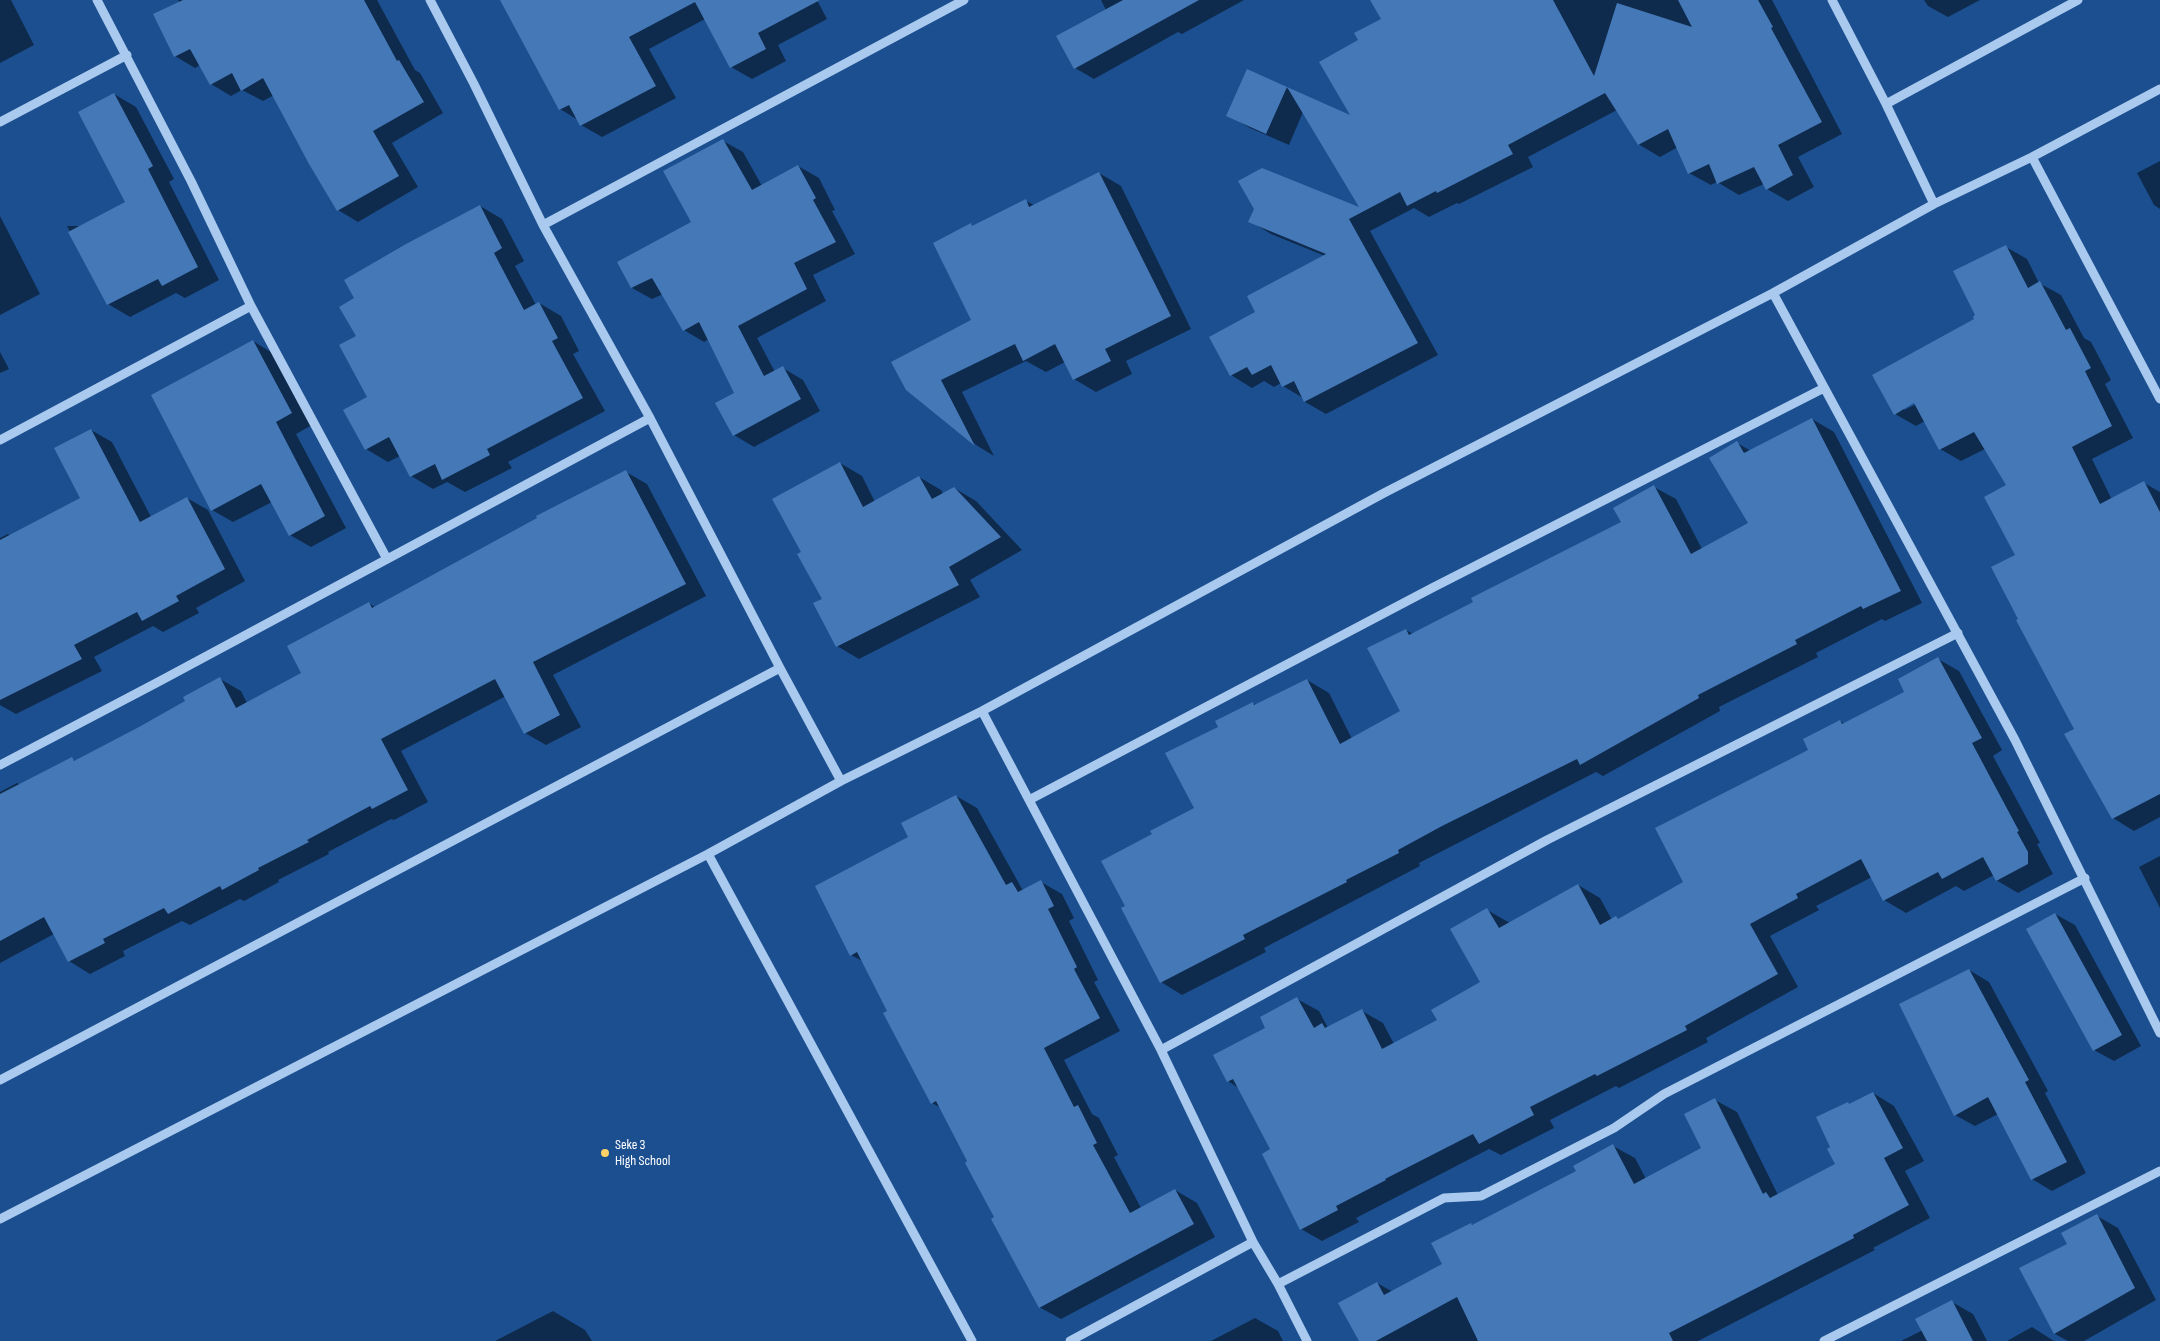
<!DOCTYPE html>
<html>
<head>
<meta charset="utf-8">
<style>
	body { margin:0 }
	canvas { display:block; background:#1b4f8f }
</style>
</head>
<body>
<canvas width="2160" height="1341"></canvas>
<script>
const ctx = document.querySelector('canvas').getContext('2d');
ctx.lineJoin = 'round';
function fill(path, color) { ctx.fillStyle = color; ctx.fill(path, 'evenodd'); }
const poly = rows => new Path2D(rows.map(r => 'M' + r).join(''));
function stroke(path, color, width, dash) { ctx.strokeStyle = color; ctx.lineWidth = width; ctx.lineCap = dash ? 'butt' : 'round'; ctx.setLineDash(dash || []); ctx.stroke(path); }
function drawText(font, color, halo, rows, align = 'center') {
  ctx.font = font + ' "Sofia Sans Condensed",sans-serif'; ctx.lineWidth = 5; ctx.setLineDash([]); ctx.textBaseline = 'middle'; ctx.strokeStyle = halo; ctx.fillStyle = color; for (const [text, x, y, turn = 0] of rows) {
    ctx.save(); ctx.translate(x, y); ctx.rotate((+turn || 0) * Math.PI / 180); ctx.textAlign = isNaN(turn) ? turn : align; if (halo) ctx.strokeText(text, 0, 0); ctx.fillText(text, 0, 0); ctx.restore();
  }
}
const shadow = poly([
	[0,0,11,0,34,45,0,63],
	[178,0,377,0,415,70,420,73,443,113,392,143,418,187,358,222,338,210,274,95,263,101,242,90,231,96,211,84,200,65,195,68,175,56,180,3],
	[502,0,817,0,827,19,778,45,786,61,752,79,731,67,705,19,649,49,676,98,602,137,581,125,578,120,560,109],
	[1101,0,1244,0,1182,34,1178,32,1094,79,1075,68,1106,10],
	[1474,0,1772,0,1842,134,1798,157,1814,187,1788,201,1767,189,1764,184,1739,195,1717,182,1711,185,1689,173,1678,147,1660,157,1638,144,1617,110,1528,157,1533,167,1459,204,1457,203,1429,217,1414,208,1370,231,1438,355,1326,414,1305,402,1303,398,1283,386,1281,383,1274,387,1264,381,1252,388,1231,375,1257,313,1325,256,1271,234,1250,221,1362,210,1303,112,1289,145,1250,128,1228,115,1248,71,1354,118],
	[1924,0,1980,0,1948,17,1928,6],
	[114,94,136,107,174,179,169,182,219,280,185,298,176,293,130,317,108,304,67,226,83,226,126,202],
	[723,141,743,152,762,186,798,166,819,178,835,210,832,211,855,254,813,275,826,301,757,338,775,372,783,368,803,380,820,411,754,447,734,435,735,394,709,339,704,342,684,330,663,294,652,299,632,288,692,223],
	[2160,161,2160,209,2154,205,2137,173],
	[1099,173,1121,186,1191,329,1126,361,1132,374,1096,392,1074,379,1065,362,1046,372,1026,361,962,392,994,456,976,445,907,389,973,321,971,225,974,227,1026,201,1034,205],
	[480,206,502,219,524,261,515,266,536,305,539,303,561,316,579,351,573,354,605,411,508,462,512,468,465,492,447,482,433,489,411,476,400,456,388,462,366,449,345,411,369,398,358,337,356,299],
	[0,216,40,294,0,315],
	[2006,247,2027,259,2039,283,2061,295,2084,338,2091,342,2111,380,2105,384,2133,438,2092,459,2112,500,2144,483,2160,492,2160,817,2134,831,2113,818,2075,729,2020,619,2016,555,2008,486,1985,449,1961,461,1940,449,1925,421,1916,426,1895,414,1976,320],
	[1919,399,1921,402,1904,410,1904,408],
	[253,341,274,354,312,425,296,434,346,528,311,547,290,535,272,502,233,522,212,510],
	[0,352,9,369,0,373],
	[1812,419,1834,432,1922,603,1885,621,1882,619,1816,653,1818,657,1719,707,1720,711,1603,776,1596,772,1419,863,1420,866,1264,948,1266,952,1182,995,1161,982,1153,835,1196,809,1219,727,1253,703,1256,705,1307,680,1329,693,1352,739,1402,712,1406,630,1413,634,1623,523,1654,487,1676,499,1702,549,1750,524,1737,443,1751,451],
	[91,430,112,442,151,517,187,498,208,510,245,581,196,608,199,613,163,632,153,626,94,657,102,671,16,714,0,705,0,538,8,534,11,536,82,498],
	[840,463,862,476,875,502,919,477,941,490,943,494,954,488,976,501,1022,550,970,580,980,597,859,659,837,646,823,599,802,553],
	[626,472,647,484,706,596,553,675,581,727,546,745,525,733,506,696,401,751,428,802,394,820,391,819,328,852,329,854,278,880,279,882,244,901,240,899,190,925,182,921,123,951,125,956,90,974,69,961,54,934,0,963,0,792,17,783,20,785,72,759,76,762,187,702,220,679,241,691,247,703,303,674,369,603,376,608],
	[1938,659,1959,671,2002,750,1993,756,2040,843,2037,844,2053,874,2018,893,1996,880,1994,875,1964,891,1956,886,1906,913,1884,900,1872,877,1816,906,1819,910,1770,936,1798,987,1706,1038,1708,1042,1619,1088,1616,1086,1550,1120,1554,1128,1501,1155,1489,1149,1356,1218,1359,1222,1322,1241,1301,1229,1272,1150,1240,1089,1228,1081,1267,1028,1297,999,1319,1011,1328,1028,1362,1011,1383,1023,1394,1044,1439,1021,1482,982,1487,910,1510,923,1578,885,1600,898,1612,920,1616,918,1620,920,1684,883,1810,751,1840,721,1845,724,1906,692],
	[956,796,977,808,1022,889,1024,890,1041,882,1062,894,1074,918,1069,921,1098,980,1094,982,1120,1031,1064,1060,1092,1114,1099,1118,1118,1155,1114,1157,1141,1208,1175,1190,1197,1203,1215,1237,1061,1319,1039,1307,941,1108,932,1103,864,962,851,955,910,837],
	[2160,856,2160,908,2139,867],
	[2055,914,2075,925,2141,1046,2114,1061,2094,1050],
	[1969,970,1989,982,2048,1091,2045,1093,2086,1173,2052,1191,2032,1179,1998,1114,1975,1126,1955,1115],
	[1873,1093,1894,1106,1924,1161,1905,1171,1930,1218,1873,1248,1875,1250,1698,1341,1361,1341,1377,1283,1393,1292,1444,1265,1471,1224,1473,1225,1577,1171,1613,1146,1635,1158,1646,1179,1702,1148,1715,1100,1737,1112,1778,1195,1836,1164,1832,1148,1851,1105],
	[2097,1216,2118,1228,2156,1300,2084,1341,2068,1341,2055,1334,2021,1268,2068,1244],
	[1952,1302,1973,1314,1987,1341,1901,1341,1923,1330],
	[553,1311,585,1330,592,1341,495,1341],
	[1255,1318,1278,1331,1283,1341,1211,1341],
	[2032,1327,2054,1341,2007,1341]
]);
const building = poly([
	[183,0,364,0,397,61,399,60,424,102,373,131,399,176,337,211,309,164,263,78,241,91,232,73,210,85,190,49,174,57,153,14],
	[500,0,820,0,758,33,766,49,730,68,695,2,629,37,656,86,580,126,569,105,559,110],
	[1123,0,1199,0,1074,69,1056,36],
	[1370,0,1553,0,1594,76,1617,3,1692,27,1678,0,1758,0,1773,27,1771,28,1822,122,1778,145,1793,175,1766,190,1754,167,1717,184,1709,164,1688,174,1668,129,1638,145,1605,93,1508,145,1513,154,1437,193,1436,191,1407,206,1400,192,1349,219,1418,343,1304,402,1294,381,1282,387,1271,365,1252,375,1247,367,1230,376,1209,337,1255,312,1247,296,1326,254,1248,222,1254,209,1238,181,1262,168,1359,207,1287,87,1350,115,1319,62,1358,40,1354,33,1381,19],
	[1247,69,1287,87,1266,134,1226,116],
	[114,93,153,166,148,169,198,267,162,286,158,279,107,305,68,232,125,202,78,112],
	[723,139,752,190,798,165,816,198,813,200,836,242,794,263,807,289,738,326,764,376,783,366,801,399,733,436,715,403,734,393,699,322,683,331,652,278,631,288,617,262,691,222,663,171],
	[1099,172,1171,316,1105,349,1111,361,1073,380,1055,344,1023,361,1015,344,941,380,975,446,906,390,891,362,971,320,933,243,971,223,972,226,1026,199,1029,207],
	[480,205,502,248,494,253,524,310,539,302,558,338,552,341,583,398,487,449,490,455,442,480,435,464,410,477,389,437,365,450,343,410,367,397,339,345,356,336,339,307,354,298,344,280,406,244],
	[2006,245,2028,288,2040,281,2066,330,2070,328,2091,368,2085,371,2112,426,2072,447,2100,504,2144,481,2160,512,2160,794,2112,819,2064,734,2074,729,2016,620,2018,619,1991,567,2015,555,1984,497,2006,485,1974,432,1939,450,1914,403,1894,415,1872,375,1974,319,1973,317,1975,315,1953,271],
	[253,340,292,413,276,422,325,516,289,536,261,484,211,511,151,395],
	[1812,418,1901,591,1863,609,1861,606,1795,640,1797,644,1698,695,1699,698,1580,765,1577,759,1442,826,1398,850,1399,853,1346,880,1347,882,1243,935,1245,939,1160,983,1121,908,1125,906,1101,861,1152,834,1150,831,1194,808,1165,753,1218,727,1215,721,1253,702,1254,705,1307,679,1340,744,1400,711,1367,648,1406,629,1409,635,1473,602,1471,598,1621,522,1613,508,1654,485,1691,554,1748,523,1709,458,1737,441,1744,453],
	[91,429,140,522,187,497,225,569,176,596,179,601,142,621,137,612,74,645,82,659,0,700,0,540,80,498,54,448],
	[840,462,863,507,919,476,932,499,954,487,1001,537,949,567,959,585,836,647,813,603,822,599,797,554,801,552,772,499],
	[626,470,686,584,533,662,560,715,524,734,495,679,381,739,408,790,372,809,370,806,307,840,309,842,258,868,259,870,222,890,220,886,168,914,164,908,103,939,105,943,68,962,44,917,0,941,0,794,72,757,74,761,139,727,185,701,183,697,220,677,236,708,301,673,287,646,369,602,372,608,537,518,536,516],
	[1938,657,1982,738,1972,743,2019,831,2017,832,2028,852,2028,864,1996,881,1983,857,1942,879,1938,872,1883,901,1861,859,1796,894,1798,898,1750,924,1778,974,1685,1026,1687,1030,1597,1076,1595,1074,1530,1107,1534,1115,1479,1144,1473,1134,1385,1179,1386,1180,1336,1206,1338,1210,1300,1230,1262,1154,1270,1149,1233,1079,1227,1082,1213,1055,1265,1028,1260,1017,1297,997,1314,1028,1322,1023,1325,1028,1362,1009,1382,1049,1437,1020,1431,1010,1480,982,1450,929,1487,908,1499,928,1578,884,1600,925,1616,916,1618,919,1683,882,1655,828,1808,750,1803,739,1840,720,1842,724,1904,692,1898,679],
	[956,795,1006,885,1012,882,1018,892,1041,880,1054,906,1048,909,1077,967,1074,969,1100,1018,1044,1048,1074,1107,1078,1105,1097,1143,1093,1145,1130,1213,1175,1189,1194,1224,1039,1308,991,1219,994,1217,965,1163,967,1161,936,1101,931,1104,883,1013,887,1011,857,952,850,956,815,886,908,837,901,823],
	[2055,913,2122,1035,2093,1051,2026,929],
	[1969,969,2029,1080,2025,1082,2067,1162,2031,1180,1988,1097,1954,1116,1899,1004],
	[1873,1092,1903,1148,1884,1158,1909,1205,1853,1235,1854,1238,1669,1333,1673,1341,1478,1341,1457,1297,1376,1341,1359,1341,1338,1303,1377,1282,1384,1295,1442,1264,1431,1243,1471,1223,1472,1225,1576,1171,1573,1166,1613,1144,1634,1184,1701,1148,1684,1114,1715,1098,1763,1194,1766,1192,1770,1198,1835,1164,1827,1149,1830,1147,1816,1117,1848,1102,1849,1104],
	[2097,1214,2135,1288,2054,1334,2019,1268,2067,1244,2061,1233],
	[1952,1300,1973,1341,1927,1341,1915,1319]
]);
const minor = poly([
	[430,0,474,84,543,225,650,418,780,668,841,781],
	[1832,0,1886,104,1934,204],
	[1886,104,2078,0],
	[0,122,127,55],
	[2032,157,2160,399],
	[543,225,964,0],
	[1773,293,2015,740,2160,1033],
	[251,306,387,559],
	[0,440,251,306,191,181,97,0],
	[982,711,1161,1050,1253,1242,1278,1284,1307,1341],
	[0,765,160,681,650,418],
	[1029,800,1432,588,1824,388],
	[708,854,972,1341],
	[1161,1050,1547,840,1958,633],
	[0,1080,780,668],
	[0,1219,708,854,841,781,982,711,1384,493,1773,293,1934,204,2032,157,2160,89],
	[1278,1284,1444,1198,1481,1196,1614,1128,1664,1094,2085,878],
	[1070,1341,1253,1242],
	[1824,1341,2160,1171]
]);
const markers = [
	[605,1153,5,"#ffd166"]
];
const poiNames = [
	["Seke 3",615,1145],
	["High School",615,1161]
];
fill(shadow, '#0007');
fill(building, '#4478b7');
stroke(minor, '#a9c9ee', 9);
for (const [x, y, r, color] of markers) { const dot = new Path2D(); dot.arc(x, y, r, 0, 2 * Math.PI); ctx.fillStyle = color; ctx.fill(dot); stroke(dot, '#1b4f8f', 2); }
drawText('14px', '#fff', '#1b4f8f', poiNames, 'left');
</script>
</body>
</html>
